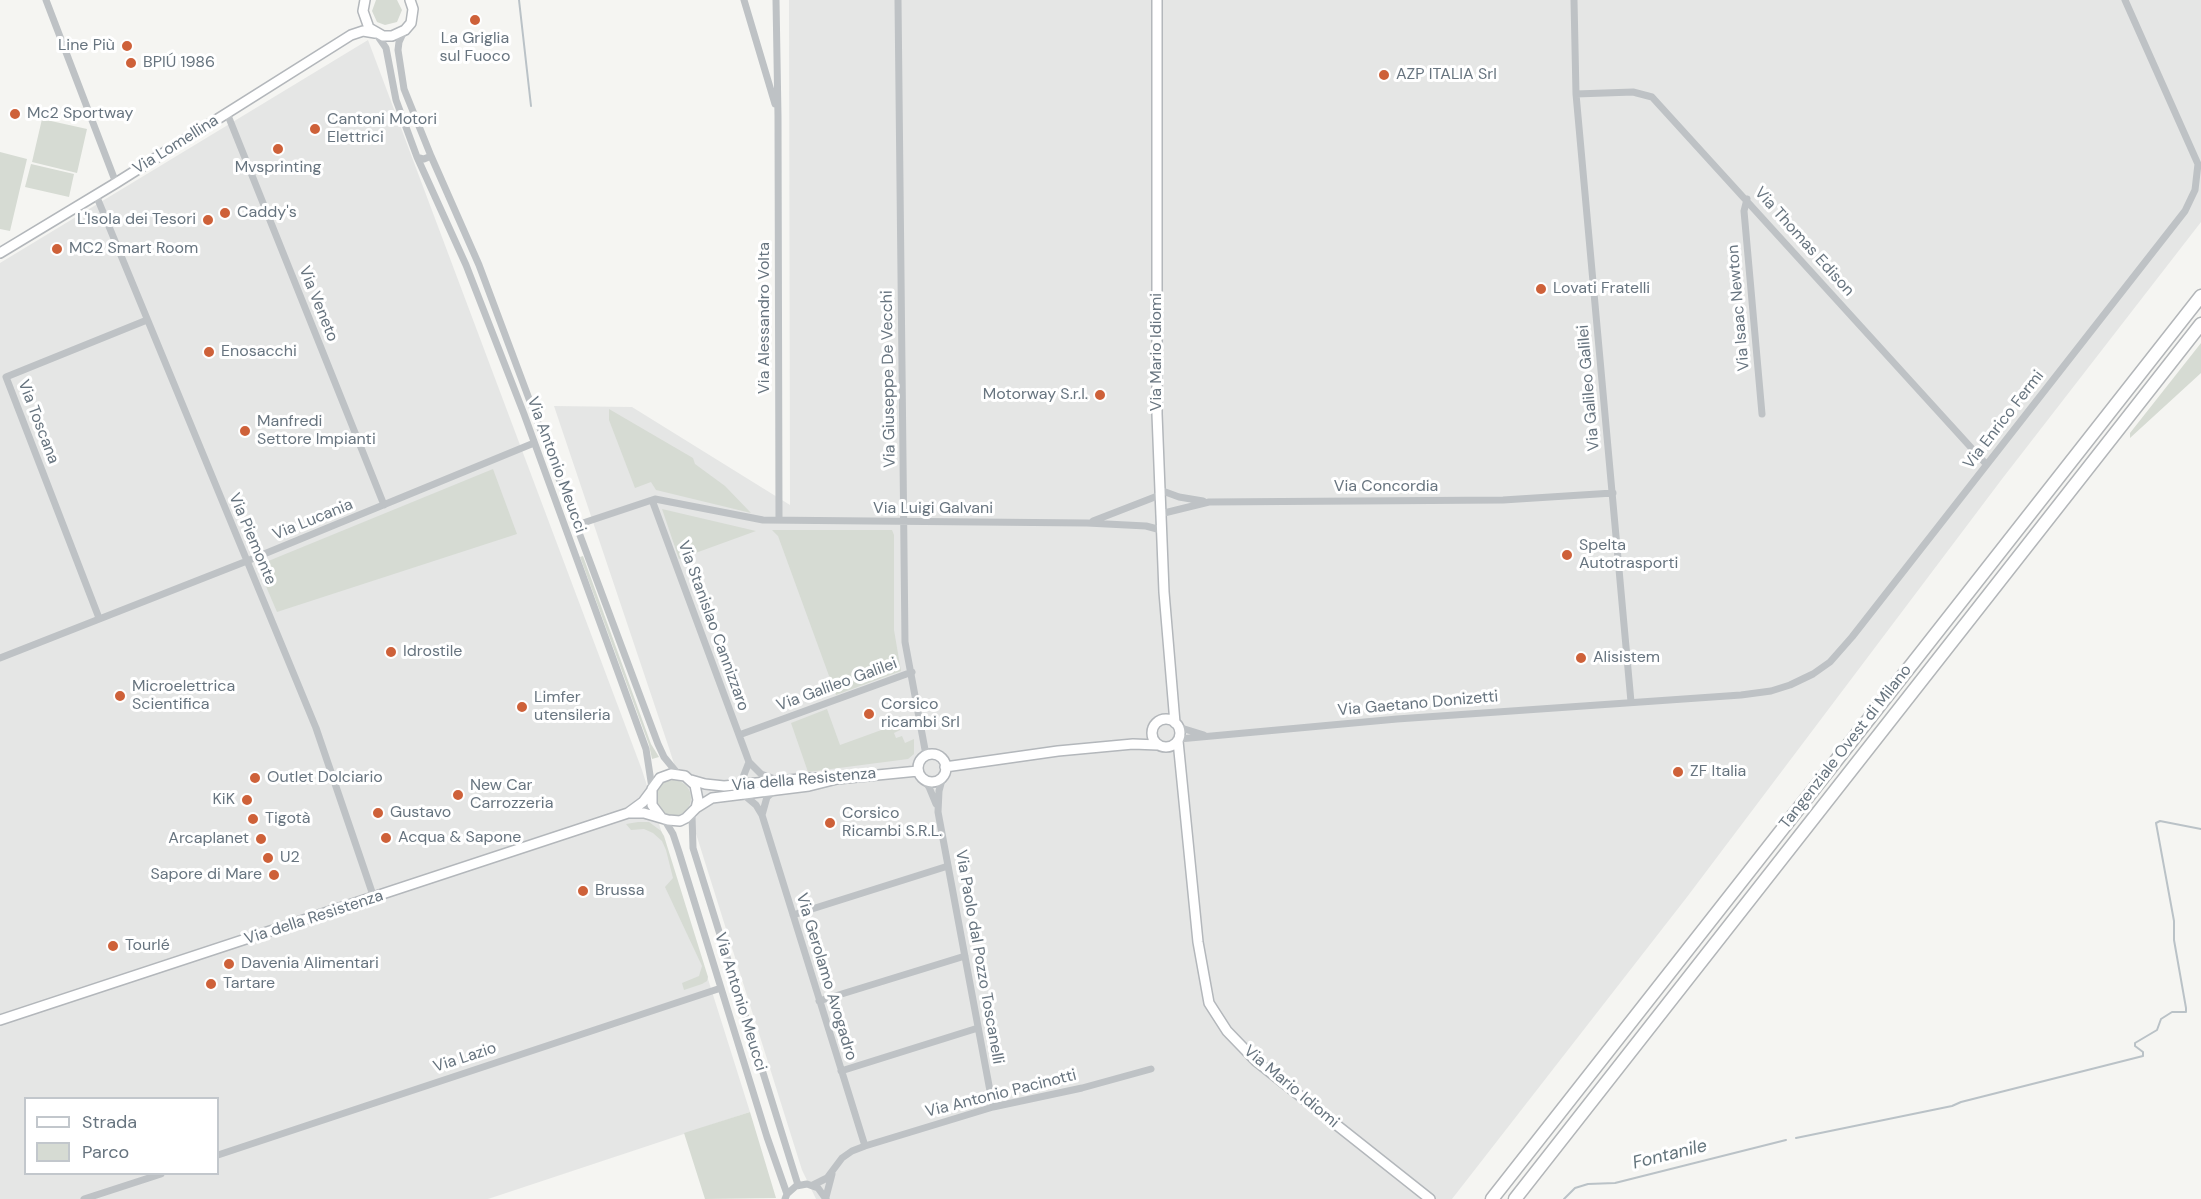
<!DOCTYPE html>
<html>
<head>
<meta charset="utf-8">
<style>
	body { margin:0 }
	#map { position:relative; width:2201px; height:1199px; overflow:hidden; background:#f5f5f2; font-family:"DM Sans",sans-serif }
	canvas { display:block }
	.legend { position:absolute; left:24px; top:1097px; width:195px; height:78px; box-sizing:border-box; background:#fff; border:2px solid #c2c7cc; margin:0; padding:8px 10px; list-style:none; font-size:18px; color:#67747f }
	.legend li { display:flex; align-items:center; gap:12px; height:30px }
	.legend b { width:30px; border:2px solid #c2c7cc }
</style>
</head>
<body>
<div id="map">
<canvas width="2201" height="1199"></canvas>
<ul class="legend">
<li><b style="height:8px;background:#fff"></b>Strada</li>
<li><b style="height:16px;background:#d6dbd3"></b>Parco</li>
</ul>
</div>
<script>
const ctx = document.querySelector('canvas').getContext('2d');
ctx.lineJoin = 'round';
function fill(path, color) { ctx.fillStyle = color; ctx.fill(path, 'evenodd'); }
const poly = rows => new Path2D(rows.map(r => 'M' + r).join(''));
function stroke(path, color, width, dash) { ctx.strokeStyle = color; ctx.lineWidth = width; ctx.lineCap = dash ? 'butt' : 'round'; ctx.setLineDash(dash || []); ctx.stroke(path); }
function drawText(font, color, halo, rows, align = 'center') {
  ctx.font = font + ' "DM Sans",sans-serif'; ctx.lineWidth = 6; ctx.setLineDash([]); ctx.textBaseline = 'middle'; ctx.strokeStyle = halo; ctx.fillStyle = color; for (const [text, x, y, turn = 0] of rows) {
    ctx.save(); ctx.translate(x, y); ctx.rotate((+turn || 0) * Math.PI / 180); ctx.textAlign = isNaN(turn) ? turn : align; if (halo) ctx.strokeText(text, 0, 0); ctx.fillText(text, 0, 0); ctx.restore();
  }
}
const built = poly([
	[789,0,2201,0,2201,222,2002,479,1687,897,1452,1199,816,1199,802,1170,669,748,554,406,632,407,790,505],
	[368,40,642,770,750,1112,488,1199,0,1199,0,263],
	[26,1098,218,1098,218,1174,26,1174]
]);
const green = poly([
	[376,0,397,0,402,10,397,22,385,25,377,22,372,11],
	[42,119,87,129,77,173,32,162],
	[0,152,27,159,10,231,0,229],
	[31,164,74,174,69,197,25,187],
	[2201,343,2201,373,2130,438,2130,433],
	[609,409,693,458,695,464,725,486,751,513,656,490,651,482,635,488,609,420],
	[493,469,517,534,277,612,259,570,261,564],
	[662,509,756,531,679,559],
	[772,530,892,530,894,535,894,630,901,671,836,695,778,536],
	[583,556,651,744,659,757,652,759,649,745,580,557],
	[827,709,840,745,898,724,900,730,894,733,896,738,902,736,905,743,914,739,914,754,908,759,808,772,791,723],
	'655 798a18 18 0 1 1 36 0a18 18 0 1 1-36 0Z',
	[638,822,649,822,661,831,664,836,708,977,707,981,702,984,684,990,682,983,699,976,702,966,665,887,673,878,666,850,662,841,653,833,644,829,631,830,626,824],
	[750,1112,776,1198,705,1199,684,1133]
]);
const stream = poly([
	[519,0,531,106],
	[1796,1138,1952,1106,1961,1102,2143,1056,2143,1052,2135,1046,2135,1043,2157,1030,2161,1019,2172,1012,2186,1012,2186,1008,2174,940,2174,921,2156,823,2160,821,2201,829],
	[1564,1199,1575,1188,1588,1184,1615,1183,1786,1140]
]);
const street = poly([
	[46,0,116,183],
	[744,0,775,104],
	[776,0,778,116,779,520],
	[898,0,905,642,926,755],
	[1574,0,1576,94,1631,702],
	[377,35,386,48,396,100,417,157,424,159,431,156,404,89,398,50,399,42,404,31],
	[1576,94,1633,92,1652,97,1986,464],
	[227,113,384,505],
	[431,156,479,265,658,744,664,757,678,774],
	[417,157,466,265,524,414,646,749,652,788],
	[96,195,316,728,374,898],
	[1747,199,1744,211,1762,414],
	[1160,490,1179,497,1203,501],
	[652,500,749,762,761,774,775,779],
	[1160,514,1209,502,1503,500,1613,493],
	[1093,521,1160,495],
	[577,525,655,499,763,520,1087,523,1146,526,1161,530],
	[99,618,6,377,147,320],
	[0,658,247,561,534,443],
	[1178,727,1204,735],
	[739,735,912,672],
	[1179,739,1397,719,1741,695,1771,691,1790,685,1813,674,1830,662,1852,637,2185,211,2195,190,2198,164,2125,0],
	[943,776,939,791,938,812,993,1107],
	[924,780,929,787,936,804],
	[740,785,749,762],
	[743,794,756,805,762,815,865,1146],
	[692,815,693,848,798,1185],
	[762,815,767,797,774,791],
	[664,819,673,834,679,852,767,1137,787,1194],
	[793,915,948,866],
	[819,1001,965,956],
	[841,1071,978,1028],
	[218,1155,721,988],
	[813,1185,827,1178,842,1158,852,1151,865,1146,993,1107,1082,1088,1151,1069],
	[826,1197,832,1174],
	[84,1199,161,1174],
	[785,1199,787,1194,796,1186,807,1184,818,1188,826,1199]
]);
const secondary = poly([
	[365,0,363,11,369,28,383,36,392,36,405,30,411,23,413,9,410,0],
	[1157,0,1157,414,1164,592,1175,723],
	[0,253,116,183,351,35,363,31,375,33],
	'1152 733a14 14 0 1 1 28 0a14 14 0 1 1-28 0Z',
	[1178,741,1198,942,1209,1003,1227,1031,1256,1061,1430,1199],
	'918 768a14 14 0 1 1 28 0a14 14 0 1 1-28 0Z',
	[945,767,1058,751,1133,744,1158,745],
	[691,780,705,784,724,786,810,778,837,779,918,771],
	[628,813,643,802,652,790],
	[661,817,652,805,652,789,660,778,671,774,685,776,695,785,698,800,696,808],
	[0,1020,628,813,644,813,668,820,680,821,686,818,696,808,712,798,809,786,837,779]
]);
const highway = poly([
	[1492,1199,2201,296],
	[1515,1199,2201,324]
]);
const markers = [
	[475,20,6,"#ce6139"],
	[127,46,6,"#ce6139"],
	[131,63,6,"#ce6139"],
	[1384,75,6,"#ce6139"],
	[15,114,6,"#ce6139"],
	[315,129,6,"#ce6139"],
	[278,149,6,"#ce6139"],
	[225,213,6,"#ce6139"],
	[208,220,6,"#ce6139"],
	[57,249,6,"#ce6139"],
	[1541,289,6,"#ce6139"],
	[209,352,6,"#ce6139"],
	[1100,395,6,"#ce6139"],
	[245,431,6,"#ce6139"],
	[1567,555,6,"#ce6139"],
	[391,652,6,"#ce6139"],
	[1581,658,6,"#ce6139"],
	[120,696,6,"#ce6139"],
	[522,707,6,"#ce6139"],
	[869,714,6,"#ce6139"],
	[1678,772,6,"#ce6139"],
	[255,778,6,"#ce6139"],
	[458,795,6,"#ce6139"],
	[247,800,6,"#ce6139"],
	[378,813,6,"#ce6139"],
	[253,819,6,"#ce6139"],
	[830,823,6,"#ce6139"],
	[386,838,6,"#ce6139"],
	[261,839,6,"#ce6139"],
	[268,858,6,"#ce6139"],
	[274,875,6,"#ce6139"],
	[583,891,6,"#ce6139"],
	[113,946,6,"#ce6139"],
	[229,964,6,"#ce6139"],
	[211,984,6,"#ce6139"]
];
const poiNames = [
	["La Griglia",475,39,"center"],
	["sul Fuoco",475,57,"center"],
	["Line Più",115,46,"right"],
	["BPIÚ 1986",143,63],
	["AZP ITALIA Srl",1396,75],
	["Mc2 Sportway",27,114],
	["Cantoni Motori",327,120],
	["Elettrici",327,138],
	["Mvsprinting",278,168,"center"],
	["Caddy's",237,213],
	["L'Isola dei Tesori",196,220,"right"],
	["MC2 Smart Room",69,249],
	["Lovati Fratelli",1553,289],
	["Enosacchi",221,352],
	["Motorway S.r.l.",1088,395,"right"],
	["Manfredi",257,422],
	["Settore Impianti",257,440],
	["Spelta",1579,546],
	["Autotrasporti",1579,564],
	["Idrostile",403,652],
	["Alisistem",1593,658],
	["Microelettrica",132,687],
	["Scientifica",132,705],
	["Limfer",534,698],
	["utensileria",534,716],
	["Corsico",881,705],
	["ricambi Srl",881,723],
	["ZF Italia",1690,772],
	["Outlet Dolciario",267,778],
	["New Car",470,786],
	["Carrozzeria",470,804],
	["KiK",235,800,"right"],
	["Gustavo",390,813],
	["Corsico",842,814],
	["Ricambi S.R.L.",842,832],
	["Tigotà",265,819],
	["Acqua & Sapone",398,838],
	["Arcaplanet",249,839,"right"],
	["U2",280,858],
	["Sapore di Mare",262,875,"right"],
	["Brussa",595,891],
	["Tourlé",125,946],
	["Davenia Alimentari",241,964],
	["Tartare",223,984]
];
const streetNames = [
	["Via Lomellina",176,145,-32],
	["Via Thomas Edison",1804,242,48],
	["Via Veneto",318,304,68],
	["Via Isaac Newton",1739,308,-95],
	["Via Alessandro Volta",765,318,-90],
	["Via Mario Idiomi",1157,352,-90],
	["Via Giuseppe De Vecchi",889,379,-91],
	["Via Galileo Galilei",1589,388,-95],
	["Via Enrico Fermi",2004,420,-52],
	["Via Toscana",38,422,69],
	["Via Antonio Meucci",556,465,70],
	["Via Concordia",1386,487],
	["Via Luigi Galvani",933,509],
	["Via Lucania",313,520,-22],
	["Via Piemonte",252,539,67],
	["Via Stanislao Cannizzaro",713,626,70],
	["Via Galileo Galilei",837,685,-20],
	["Via Gaetano Donizetti",1418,704,-5],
	["Tangenziale Ovest di Milano",1846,747,-52],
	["Via della Resistenza",804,780,-5],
	["Via della Resistenza",314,918,-18],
	["Via Paolo dal Pozzo Toscanelli",979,957,80],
	["Via Gerolamo Avogadro",826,977,73],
	["Via Antonio Meucci",740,1002,73],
	["Via Lazio",465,1058,-18],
	["Via Mario Idiomi",1291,1087,40],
	["Via Antonio Pacinotti",1001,1094,-14]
];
const waterNames = [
	["Fontanile",1670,1155,-14]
];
fill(built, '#e5e6e5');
fill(green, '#d6dbd3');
stroke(stream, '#bac2c7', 2);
stroke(secondary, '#b3b7bb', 12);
stroke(highway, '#b3b6b9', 15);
stroke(street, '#bec2c5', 7);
stroke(secondary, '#fff', 9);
stroke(highway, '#fff', 12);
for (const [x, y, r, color] of markers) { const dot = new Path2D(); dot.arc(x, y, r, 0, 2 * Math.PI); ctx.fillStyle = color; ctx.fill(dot); stroke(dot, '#fff', 2); }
drawText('16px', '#67747f', '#fff', poiNames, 'left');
drawText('16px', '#67747f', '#fff', streetNames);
drawText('italic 18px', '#63747c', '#fff', waterNames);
</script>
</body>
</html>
